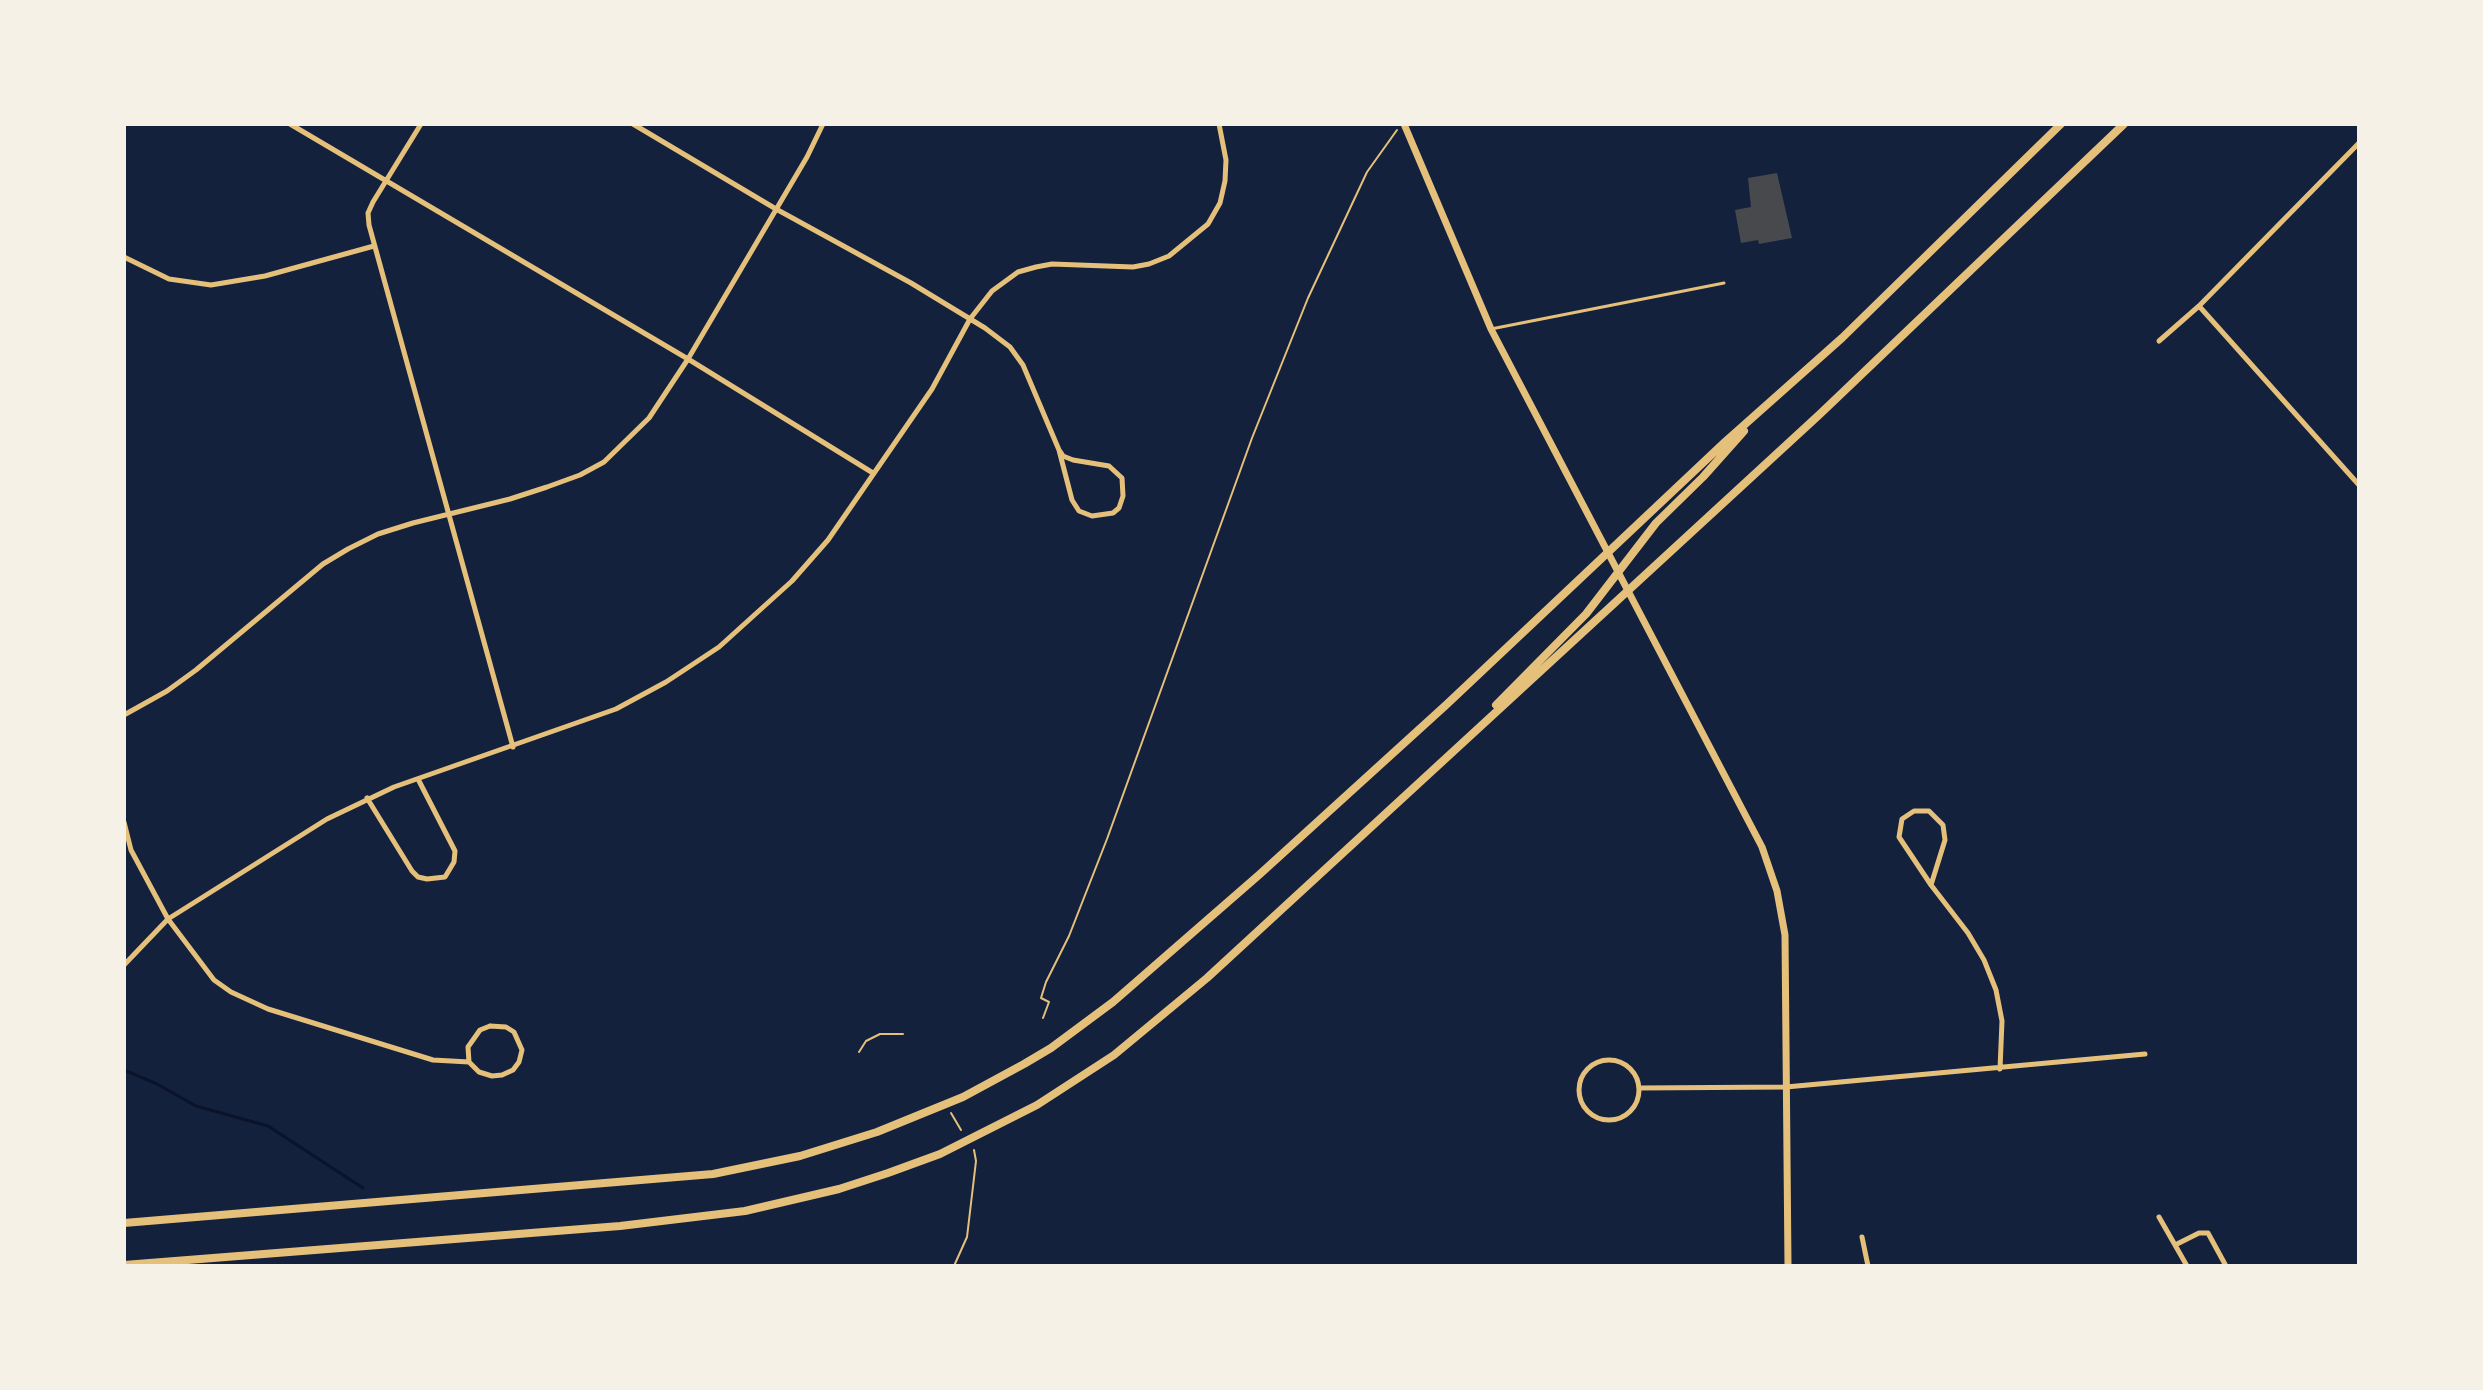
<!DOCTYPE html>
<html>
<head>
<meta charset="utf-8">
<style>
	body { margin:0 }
	#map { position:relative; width:2483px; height:1390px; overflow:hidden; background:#14213d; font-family:Arial,sans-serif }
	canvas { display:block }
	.frame { position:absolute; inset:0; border:126px solid #f6f1e7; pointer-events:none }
</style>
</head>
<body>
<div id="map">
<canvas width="2483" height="1390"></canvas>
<div class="frame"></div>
</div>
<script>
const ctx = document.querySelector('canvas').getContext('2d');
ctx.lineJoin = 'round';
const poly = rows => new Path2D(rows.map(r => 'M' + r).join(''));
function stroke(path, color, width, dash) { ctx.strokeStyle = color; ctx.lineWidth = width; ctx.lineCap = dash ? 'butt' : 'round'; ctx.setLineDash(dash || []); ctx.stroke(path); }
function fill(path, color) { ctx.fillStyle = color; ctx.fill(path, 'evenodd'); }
const stream = poly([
	[124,1070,157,1084,196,1106,268,1126,363,1188]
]);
const building = poly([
	[1777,173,1792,238,1759,244,1758,240,1741,243,1735,210,1751,207,1748,178]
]);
const path = poly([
	[1043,1018,1049,1002,1041,998,1046,982,1069,936,1107,839,1252,438,1308,298,1367,172,1397,130],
	[859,1052,866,1041,880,1034,903,1034],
	[951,1113,961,1130],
	[954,1266,967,1237,976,1161,974,1150]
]);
const service = poly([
	[1491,329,1724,283]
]);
const minor = poly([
	[290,124,688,359,873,473],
	[421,124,373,202,368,213,369,225,513,747],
	[633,124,776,209,911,283,985,328,1010,347,1023,365,1059,450,1072,500,1079,511,1092,516,1113,513,1119,508,1123,496,1122,478,1109,466,1073,460,1063,456,1059,450],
	[124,257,169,279,211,285,265,276,374,246],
	[2199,306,2359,485],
	[2159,341,2199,306,2359,143],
	[124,715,167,691,196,670,323,564,348,549,378,534,413,523,510,499,547,487,580,475,604,462,649,418,688,359,807,157,823,124],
	[367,798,412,871,418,877,427,879,445,877,454,862,455,851,418,779],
	[124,822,131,850,168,919,214,980,231,992,268,1009,433,1060,469,1062],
	[1931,885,1945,840,1943,825,1929,811,1914,811,1902,819,1899,837,1931,885,1968,933,1984,960,1996,990,2002,1021,2000,1069],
	[124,965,168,919,327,819,394,787,616,709,666,682,719,647,792,581,828,540,932,389,970,319,992,291,1018,272,1036,267,1052,264,1133,267,1149,264,1169,256,1208,224,1220,203,1225,181,1226,160,1219,124],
	[490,1026,506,1027,514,1032,522,1050,519,1062,513,1070,502,1075,492,1076,479,1072,469,1062,468,1047,480,1030,490,1026],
	'1579 1090a30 30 0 1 1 60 0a30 30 0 1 1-60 0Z',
	[1639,1088,1786,1087,2145,1054],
	[2159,1217,2187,1266],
	[1862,1237,1868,1266],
	[2175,1245,2199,1233,2208,1233,2226,1266]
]);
const secondary = poly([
	[1404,124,1491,329,1762,847,1777,891,1785,935,1788,1266]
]);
const primary = poly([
	[1496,705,1586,614,1656,523,1703,477,1744,431],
	[124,1223,713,1174,800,1156,877,1132,963,1097,1024,1064,1051,1048,1113,1002,1260,874,1446,705,1725,442,1842,338,2061,124],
	[124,1265,620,1226,745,1211,839,1189,888,1173,940,1154,1037,1105,1114,1055,1207,978,1820,414,2124,124]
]);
stroke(stream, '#0b132b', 3);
fill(building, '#48494c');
stroke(path, '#e5c07b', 2);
stroke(service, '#e5c07b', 3);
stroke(minor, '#e5c07b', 5);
stroke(secondary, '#e5c07b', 7);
stroke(primary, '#e5c07b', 8);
</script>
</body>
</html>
